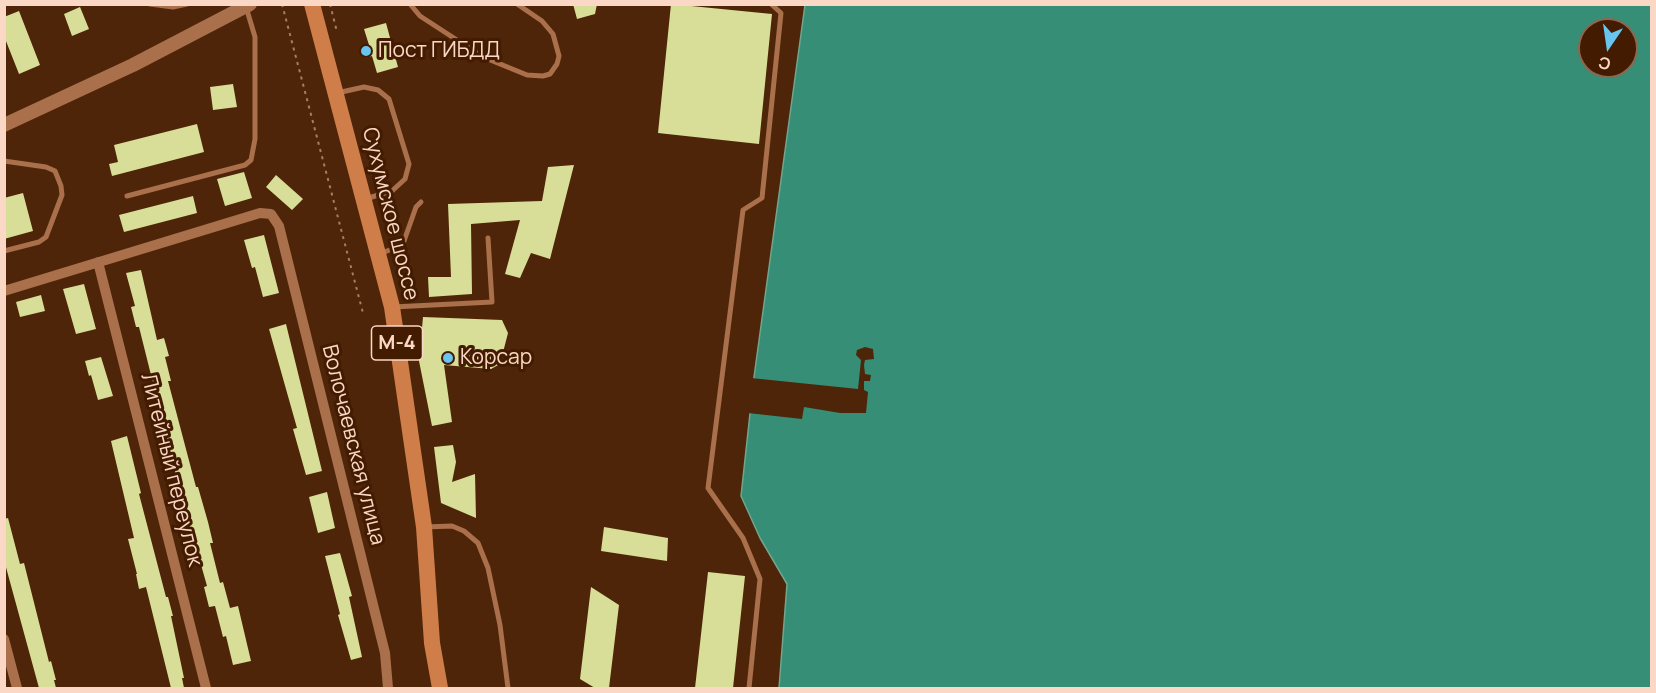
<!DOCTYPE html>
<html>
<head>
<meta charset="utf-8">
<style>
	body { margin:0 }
	#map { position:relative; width:1656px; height:693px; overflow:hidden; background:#4e2508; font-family:Manrope,sans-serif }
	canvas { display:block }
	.frame { position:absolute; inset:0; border:6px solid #fad8c5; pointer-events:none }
	.north { position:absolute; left:1578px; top:18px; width:60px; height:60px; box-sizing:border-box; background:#431b00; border:2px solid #8c674f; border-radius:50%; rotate:193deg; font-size:16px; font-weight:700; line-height:24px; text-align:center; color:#fad8c5 }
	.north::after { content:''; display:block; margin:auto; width:21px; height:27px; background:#68c4f0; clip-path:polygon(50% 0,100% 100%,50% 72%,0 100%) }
</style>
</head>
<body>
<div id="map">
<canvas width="1656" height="693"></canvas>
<div class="frame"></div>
<div class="north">С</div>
</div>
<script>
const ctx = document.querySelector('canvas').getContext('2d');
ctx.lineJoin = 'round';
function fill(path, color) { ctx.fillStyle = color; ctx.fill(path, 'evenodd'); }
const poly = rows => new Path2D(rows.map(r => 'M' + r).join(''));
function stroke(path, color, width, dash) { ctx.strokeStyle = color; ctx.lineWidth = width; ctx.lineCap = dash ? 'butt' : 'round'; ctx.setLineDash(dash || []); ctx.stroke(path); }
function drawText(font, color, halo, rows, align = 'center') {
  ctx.font = font + ' Manrope,sans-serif'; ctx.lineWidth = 6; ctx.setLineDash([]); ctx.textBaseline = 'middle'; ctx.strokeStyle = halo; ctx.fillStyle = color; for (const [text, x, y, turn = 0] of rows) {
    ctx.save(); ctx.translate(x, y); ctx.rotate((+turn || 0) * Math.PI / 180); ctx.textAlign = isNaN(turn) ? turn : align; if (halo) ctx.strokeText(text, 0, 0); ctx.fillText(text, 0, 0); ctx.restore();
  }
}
const water = poly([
	[805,5,1651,5,1651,688,779,688,787,584,760,538,741,496,754,377,805,5],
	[1590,30,1626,30,1626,66,1590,66,1590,30]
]);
const pier = poly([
	[865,347,873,349,874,359,865,360,864,365,865,374,871,375,870,381,864,381,864,390,868,392,866,413,840,413,804,407,802,419,748,413,751,378,858,389,861,360,856,355,857,350]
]);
const building = poly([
	[573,4,597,4,595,14,577,19],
	[671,4,772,14,759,144,658,133],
	[80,7,89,29,72,36,64,14],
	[19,11,40,65,19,74,4,36,4,17],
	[386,23,398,67,377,73,372,56,365,58,362,47,369,45,364,29],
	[233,84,237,107,213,110,210,87],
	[197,124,204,152,112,176,109,164,118,162,114,145],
	[574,165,550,259,531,253,520,278,505,274,520,220,471,224,472,294,429,297,428,277,451,277,448,204,542,201,548,167],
	[244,172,252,198,225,206,217,179],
	[276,175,303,199,292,210,266,187],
	[23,193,33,231,4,239,4,198],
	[193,196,197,213,124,232,119,215],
	[264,235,279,293,263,297,255,267,252,268,244,240],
	[141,270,157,340,164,338,169,356,165,357,171,381,168,381,196,487,198,487,208,522,213,543,210,543,220,583,223,582,230,608,238,606,251,661,233,665,226,636,223,637,215,606,209,607,204,587,207,586,196,547,194,547,139,327,136,327,131,307,135,306,126,273],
	[84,284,96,329,76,334,63,289],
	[41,295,45,311,20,317,16,302],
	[423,317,502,320,508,333,500,364,491,369,444,365,452,422,432,426,419,361],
	[286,324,322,471,306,475,293,429,297,428,269,329],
	[101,357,113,396,98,400,91,375,89,376,85,361],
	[127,436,141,493,139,494,166,597,168,597,173,616,171,616,184,678,182,678,184,688,171,688,146,587,139,589,136,574,137,574,128,539,134,538,111,441],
	[453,445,456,462,452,482,475,474,476,518,441,503,434,447],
	[327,492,335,528,318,533,309,497],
	[8,518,20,564,24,563,49,662,51,661,56,680,54,680,56,688,39,688,4,560,4,519],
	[604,527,668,538,667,561,601,551],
	[340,553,352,596,349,597,362,657,351,660,338,615,340,614,325,556],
	[708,572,745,576,733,688,695,688],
	[591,587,619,605,609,688,595,688,580,679]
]);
const path = poly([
	[282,4,363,313],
	[330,4,337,32]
]);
const service = poly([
	[150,4,173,7,187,4],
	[410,4,420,16,483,57,527,75,543,76,550,74,557,64,559,56,553,34,542,21,517,4],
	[337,93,364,87,378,90,389,99,409,164,405,179,392,191,365,199],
	[4,161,46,167,55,171,61,186,62,195,46,237,39,242,4,251],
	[127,196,245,165,251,160,255,139,255,37,246,7],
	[379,254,395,248,404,241,416,207,421,202],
	[393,307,492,302,488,238],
	[425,527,452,526,464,531,478,543,488,568,500,625,508,688],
	[749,688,760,579,743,538,708,488,743,210,762,198,781,13,771,4]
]);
const minor = poly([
	[98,262,206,688],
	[4,291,260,213,271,214,279,226,385,653,388,688],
	[4,639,17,688]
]);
const tertiary = poly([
	[4,125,133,65,250,4]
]);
const trunk = poly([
	[312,4,392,307,424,527,432,643,440,688]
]);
const markers = [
	[366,51,6,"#68c4f0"],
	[448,358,6,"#68c4f0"]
];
const shields = [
	[397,343,51]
];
const shieldNames = [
	["М-4",397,343]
];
const poiNames = [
	["Пост ГИБДД",378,51],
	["Корсар",460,358]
];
const streetNames = [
	["Сухумское шоссе",390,214,76],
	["Волочаевская улица",353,445,76],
	["Литейный переулок",171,470,76]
];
fill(water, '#378e76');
stroke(water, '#72a48e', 1.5);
fill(pier, '#4e2508');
fill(building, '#d8de97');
stroke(path, '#a47e66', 2, [3, 4.5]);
stroke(service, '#aa6f4b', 5);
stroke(minor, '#aa6f4b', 10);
stroke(tertiary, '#aa6f4b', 14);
stroke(trunk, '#cf7e4a', 16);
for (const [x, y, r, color] of markers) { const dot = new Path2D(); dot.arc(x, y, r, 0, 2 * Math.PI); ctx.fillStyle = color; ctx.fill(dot); stroke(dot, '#431b00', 2); }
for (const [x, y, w] of shields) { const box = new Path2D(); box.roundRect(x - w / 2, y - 17, w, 34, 4.5); ctx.fillStyle = '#431b00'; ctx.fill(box); stroke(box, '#fad8c5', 1.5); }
drawText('bold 20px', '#fad8c5', null, shieldNames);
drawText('21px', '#fad8c5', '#431b00', poiNames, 'left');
drawText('21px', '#fad8c5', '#431b00', streetNames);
</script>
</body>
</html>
